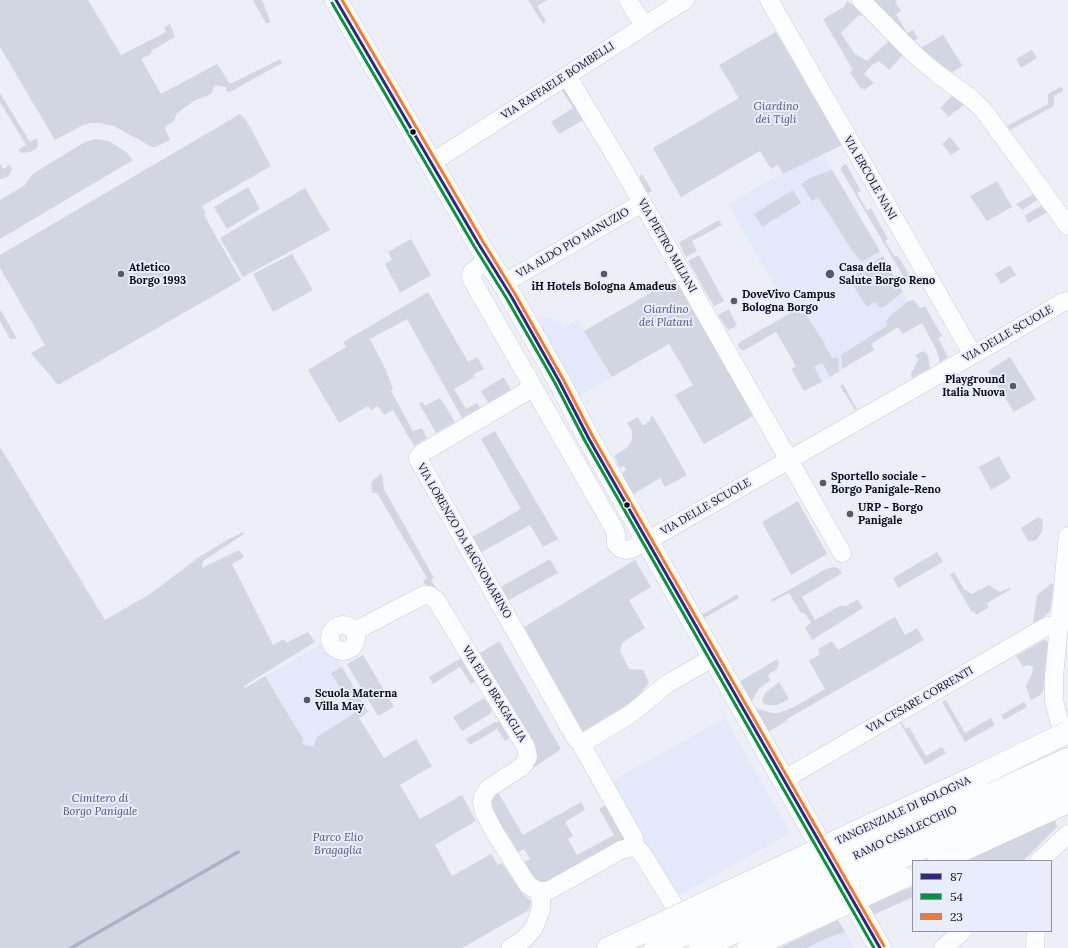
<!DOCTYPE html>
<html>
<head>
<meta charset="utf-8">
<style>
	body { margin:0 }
	#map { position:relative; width:1068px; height:948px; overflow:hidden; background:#eceff7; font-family:Lora,serif }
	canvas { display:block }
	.legend { position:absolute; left:912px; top:860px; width:140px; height:72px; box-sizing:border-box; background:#e8ecfb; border:1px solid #8f92a0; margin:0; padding:5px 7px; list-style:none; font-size:12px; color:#090b17 }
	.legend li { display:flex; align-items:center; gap:8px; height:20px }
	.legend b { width:20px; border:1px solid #8f92a0 }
</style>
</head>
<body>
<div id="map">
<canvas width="1068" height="948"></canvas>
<ul class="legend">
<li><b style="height:5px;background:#312783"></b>87</li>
<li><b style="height:5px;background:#009640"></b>54</li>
<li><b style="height:5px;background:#ff7827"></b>23</li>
</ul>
</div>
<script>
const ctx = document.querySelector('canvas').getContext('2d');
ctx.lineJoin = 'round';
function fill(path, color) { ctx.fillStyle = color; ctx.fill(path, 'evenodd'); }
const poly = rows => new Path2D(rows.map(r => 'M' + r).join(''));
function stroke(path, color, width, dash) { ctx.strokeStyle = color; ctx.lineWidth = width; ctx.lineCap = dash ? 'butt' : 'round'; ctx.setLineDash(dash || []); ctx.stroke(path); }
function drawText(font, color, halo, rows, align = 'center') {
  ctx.font = font + ' Lora,serif'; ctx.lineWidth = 4; ctx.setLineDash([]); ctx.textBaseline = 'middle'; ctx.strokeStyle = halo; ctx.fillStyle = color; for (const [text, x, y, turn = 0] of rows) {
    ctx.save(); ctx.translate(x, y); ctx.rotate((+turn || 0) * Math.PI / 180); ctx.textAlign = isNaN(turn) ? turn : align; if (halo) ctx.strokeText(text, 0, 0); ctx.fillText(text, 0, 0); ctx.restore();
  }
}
const built = poly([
	[824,155,916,315,871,344,874,350,821,382,806,355,825,344,801,307,783,317,783,300,728,204,782,173,783,174,805,162],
	[544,317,560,322,563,328,578,319,612,377,575,398,533,323],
	[321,644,327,654,337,659,368,712,354,721,345,756,277,745,245,688],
	[725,718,790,833,678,896,636,828,610,782],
	[845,932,854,948,806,948,827,938]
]);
const green = poly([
	[0,0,88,0,121,55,166,32,164,28,170,24,175,37,151,51,152,53,141,59,161,94,217,64,230,84,280,59,282,63,230,92,226,91,226,87,215,85,211,94,194,101,177,113,174,121,165,127,165,129,170,140,156,147,152,147,114,126,100,123,91,123,83,125,55,140,0,47],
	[255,0,261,0,263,2,270,21,269,23,266,23,253,1],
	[528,0,547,0,537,6,546,21,543,24],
	[871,0,897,0,895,2,901,11,896,14,907,33,913,30,918,38,910,43],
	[847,1,864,13,861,16,859,15,841,33,854,53,867,61,890,40,904,54,889,70,879,61,872,65,864,74,874,83,864,90,863,88,861,89,850,72,853,70,823,19,844,7],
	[776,32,842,145,783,174,778,165,771,169,760,151,681,197,653,148,739,98,719,65],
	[943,35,962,65,962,66,949,74,917,50],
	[1032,50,1037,58,1021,68,1016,59],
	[565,86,585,119,559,134,551,122,573,108,561,89],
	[1060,87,1063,88,1063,91,1054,96,1054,106,1010,130,1007,126,1048,104,1048,94],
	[0,93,30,142,37,138,38,143,37,148,31,152,22,153,18,150,26,145,0,102],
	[953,95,964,104,957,111,955,111,949,117,940,108],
	[240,114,246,120,271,166,202,206,206,213,204,215,241,280,58,385,31,353,45,345,0,268,0,255],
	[950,137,960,149,951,155,942,144],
	[96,139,109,141,126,152,133,160,0,239,0,200,24,186,32,175,39,170,85,142],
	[0,163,3,169,10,165,12,169,10,174,7,177,0,179],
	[846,164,861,191,857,193,867,210,871,208,888,239,885,241,895,257,898,256,915,285,910,288,841,170,841,167],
	[832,170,880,251,862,262,853,252,818,197,812,201,801,184,810,178],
	[642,174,652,191,649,193,645,191,639,181,640,176],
	[997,181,1012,207,987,221,970,196],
	[248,187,260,209,227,229,214,207],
	[305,188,330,230,243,277,220,238],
	[793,190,801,203,762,227,754,214],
	[1035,193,1039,199,1022,210,1016,204],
	[1041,206,1044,206,1048,212,1028,223,1025,215],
	[719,220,722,225,692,241,697,251,686,257,679,243,680,242],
	[411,239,431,275,400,293,385,264,392,260,388,252],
	[292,254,313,290,273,312,253,274],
	[699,255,724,301,714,306,688,261],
	[883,256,903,292,884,307,880,308,875,302,867,307,849,279],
	[1010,265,1016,275,1001,284,995,274],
	[676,278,755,415,704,444,675,395,693,385,669,344,612,377,584,331],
	[428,292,468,362,477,357,484,369,474,374,475,377,454,389,466,409,477,403,480,408,462,418,407,319,370,339,386,370,393,389,391,391,413,431,422,428,427,438,414,446,393,410,384,415,378,406,371,410,368,406,339,423,308,370,346,347,343,342],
	[914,300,920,308,925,306,942,336,938,338,948,357,939,363,939,358,936,349,922,323,903,334,898,327,871,344,874,350,842,369,841,355,888,325,886,321,893,313,909,301],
	[801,307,825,344,824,345,833,359,837,357,838,358,839,371,830,377,822,363,814,367,822,382,804,391,791,369,796,366,776,332,745,350,741,350,738,345,740,342],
	[0,309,16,337,16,339,10,339,0,321],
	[729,309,737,326,728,330,718,315],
	[923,351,928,355,930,368,912,378,911,374,918,360,915,355],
	[1010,357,1036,399,1014,412,988,371],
	[504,377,511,390,488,403,481,391],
	[843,384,857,409,855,410,840,386],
	[440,398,455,422,436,433,419,403,422,402,425,406],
	[653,416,687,475,665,487,660,478,632,495,622,478,623,472,626,470,624,466,620,468,614,456,628,447,632,440,632,431,627,423,638,417,642,425,644,425,650,421,650,418],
	[495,431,558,539,543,547,530,525,480,553,471,538,521,509,481,439],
	[0,447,105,620,150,594,199,557,227,540,243,532,244,534,203,561,202,568,237,551,240,551,244,557,243,558,232,564,273,645,284,639,286,643,308,632,315,642,244,686,245,688,265,676,303,739,302,744,313,747,317,737,355,713,331,673,342,667,368,712,359,718,384,758,416,739,432,766,400,785,420,819,462,795,476,821,435,845,452,876,491,854,498,865,502,863,522,893,531,901,529,910,462,948,0,948],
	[999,456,1011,478,991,490,979,467],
	[381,474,382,474,384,489,434,578,431,580,475,651,433,589,425,584,423,581,427,578,377,493,372,493,371,484,373,480],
	[798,501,827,554,791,575,762,522],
	[1038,517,1043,520,1042,532,1036,540,1029,542,1021,528],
	[937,552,943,562,898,588,893,578],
	[550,559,558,573,507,601,499,588],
	[635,560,651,587,629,600,645,628,622,643,620,651,629,669,643,670,649,683,634,701,583,732,524,627],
	[833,567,838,568,842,573,802,597,815,620,840,606,846,606,856,600,858,600,863,608,812,640,805,628,811,622,804,613,801,613,789,593,772,602,771,600,826,569],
	[954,572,964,589,972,594,989,585,1000,592,1009,588,1011,589,987,603,989,607,976,615,974,611,972,612,950,575],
	[1052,583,1054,584,1050,611,1045,616,1035,623,1033,622,1037,595],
	[737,594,739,598,706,617,704,620,701,614,707,612],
	[895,617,905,635,917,628,924,640,787,719,787,721,768,732,755,708,772,713,779,713,794,707,825,689,809,661,820,654,818,649,832,641,838,650],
	[1044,640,1046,640,1048,643,1043,691,1040,695,1032,700,1031,700,1026,686,1032,674,1033,667,1027,665,1023,667,1016,656],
	[499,641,561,749,523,775,528,769,478,659,482,656,480,653],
	[363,655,394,707,378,716,347,664],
	[461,658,475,682,471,684,460,667,433,684,429,677],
	[777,659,779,663,777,669,769,674,768,676,770,679,769,681,759,689,751,702,739,682],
	[779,682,789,699,777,705,768,705,764,704,762,700,765,693],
	[484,698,492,709,490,714,462,731,453,717],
	[946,700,965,733,991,718,995,725,965,742,942,702],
	[1024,702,1027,707,1004,720,1001,715],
	[900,719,906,729,909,727,926,756,942,747,946,753,925,765,898,720],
	[495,722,500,722,510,738,505,741,497,729,470,745,466,739],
	[497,791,523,835,581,802,585,810,565,822,573,836,568,839,577,855,614,835,599,809,606,805,627,841,540,885,521,864,530,859,524,849,515,854,490,811,491,797],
	[1055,820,1057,827,1023,861,965,861],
	[913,886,913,897,873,915,868,906],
	[838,920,845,932,827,938,806,948,779,948]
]);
const stream = poly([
	[71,948,238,852]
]);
const minor = poly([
	[628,0,644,26],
	[769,0,973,355],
	[861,0,914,54,934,71,973,100,984,111,1068,226],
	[567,76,619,162,842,553],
	[431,163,685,0],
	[494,269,488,265,479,266,472,272,471,276,472,280,613,527,616,534,616,544,620,548,626,550,631,549,647,541,985,348,1063,302,1068,301],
	[504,283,642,203],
	[530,382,529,388,524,393,422,453,418,457,418,459,575,737,581,744,634,838,635,848],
	'330 638a13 13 0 1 1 26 0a13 13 0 1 1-26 0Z',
	[355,631,424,595,429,595,436,600,526,747,528,757,523,766,489,788,483,797,482,802,484,812,494,831,528,885,538,891,548,891,621,850,632,847,639,850,645,858,672,902],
	[1060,724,1054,701,1054,676,1068,536],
	[581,744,632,713,667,684,714,657],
	[783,780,1042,629,1048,626,1059,624],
	[1039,861,1068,834],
	[510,948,524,939,534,928,541,909,541,892],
	[943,948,963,931],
	[1035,948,1036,931]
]);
const major = poly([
	[336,0,478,243,511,296,559,381,589,439,816,837],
	[859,911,880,948]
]);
const highway = poly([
	[875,823,982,774],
	[885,842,1068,759],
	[894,861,1068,782],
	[939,861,1068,802],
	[608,948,646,931]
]);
const highwayBridge = poly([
	[982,774,1068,732],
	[646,931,875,823],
	[656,948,885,842],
	[700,948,894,861],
	[749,948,902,878]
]);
const bus1 = poly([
	[336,0,478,243,511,296,559,381,589,439,880,948]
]);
const bus2 = poly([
	[332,3,474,246,507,299,555,383,585,441,874,948]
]);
const bus3 = poly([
	[342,0,482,240,515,294,563,379,593,437,884,946]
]);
const markers = [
	[413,132,3.5,"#090b17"],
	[121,274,4,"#585b65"],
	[604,274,4,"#585b65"],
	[830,274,5,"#585b65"],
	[734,301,4,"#585b65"],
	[1013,386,4,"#585b65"],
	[823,483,4,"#585b65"],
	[627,505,3.5,"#090b17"],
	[850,514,4,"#585b65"],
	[307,700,4,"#585b65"]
];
const streetNames = [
	["VIA RAFFAELE BOMBELLI",558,81,-33],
	["VIA ERCOLE NANI",870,178,60],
	["VIA ALDO PIO MANUZIO",573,243,-30],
	["VIA PIETRO MILIANI",667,246,60],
	["VIA DELLE SCUOLE",1008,334,-30],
	["VIA DELLE SCUOLE",706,507,-30],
	["VIA LORENZO DA BAGNOMARINO",464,541,60],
	["VIA ELIO BRAGAGLIA",494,694,58],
	["VIA CESARE CORRENTI",920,700,-30],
	["TANGENZIALE DI BOLOGNA",903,811,-25],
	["RAMO CASALECCHIO",905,833,-25]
];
const parkNames = [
	["Giardino",776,107],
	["dei Tigli",776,120],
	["Giardino",666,310],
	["dei Platani",666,323],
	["Cimitero di",100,799],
	["Borgo Panigale",100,812],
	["Parco Elio",338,838],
	["Bragaglia",338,851]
];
const poiNames = [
	["Atletico",129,268],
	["Borgo 1993",129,281],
	["Casa della",839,268],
	["Salute Borgo Reno",839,281],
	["iH Hotels Bologna Amadeus",604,287,"center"],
	["DoveVivo Campus",742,295],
	["Bologna Borgo",742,308],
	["Playground",1005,380,"right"],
	["Italia Nuova",1005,393,"right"],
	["Sportello sociale -",831,477],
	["Borgo Panigale-Reno",831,490],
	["URP - Borgo",858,508],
	["Panigale",858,521],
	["Scuola Materna",315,694],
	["Villa May",315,707]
];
fill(built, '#e3e8fa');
fill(green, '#d2d6e3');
stroke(stream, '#abb1c7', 3.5);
stroke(minor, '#cacdd7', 19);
stroke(major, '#cacdd7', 23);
stroke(highway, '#cacdd7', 23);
stroke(minor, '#fcfdfe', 18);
stroke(major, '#fcfdfe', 22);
stroke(highway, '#fcfdfe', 22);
stroke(highwayBridge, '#cacdd7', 23, []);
stroke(highwayBridge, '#fcfdfe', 22);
stroke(bus1, '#312783', 3);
stroke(bus2, '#009640', 3);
stroke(bus3, '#ff7827', 3);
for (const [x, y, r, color] of markers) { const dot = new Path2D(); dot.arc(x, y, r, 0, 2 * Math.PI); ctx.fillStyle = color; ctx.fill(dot); stroke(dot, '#e8ecfb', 1.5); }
drawText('11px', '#090b17', '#e8ecfb', streetNames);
drawText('italic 11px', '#4a537e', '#e8ecfb', parkNames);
drawText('bold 11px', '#090b17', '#e8ecfb', poiNames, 'left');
</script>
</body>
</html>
